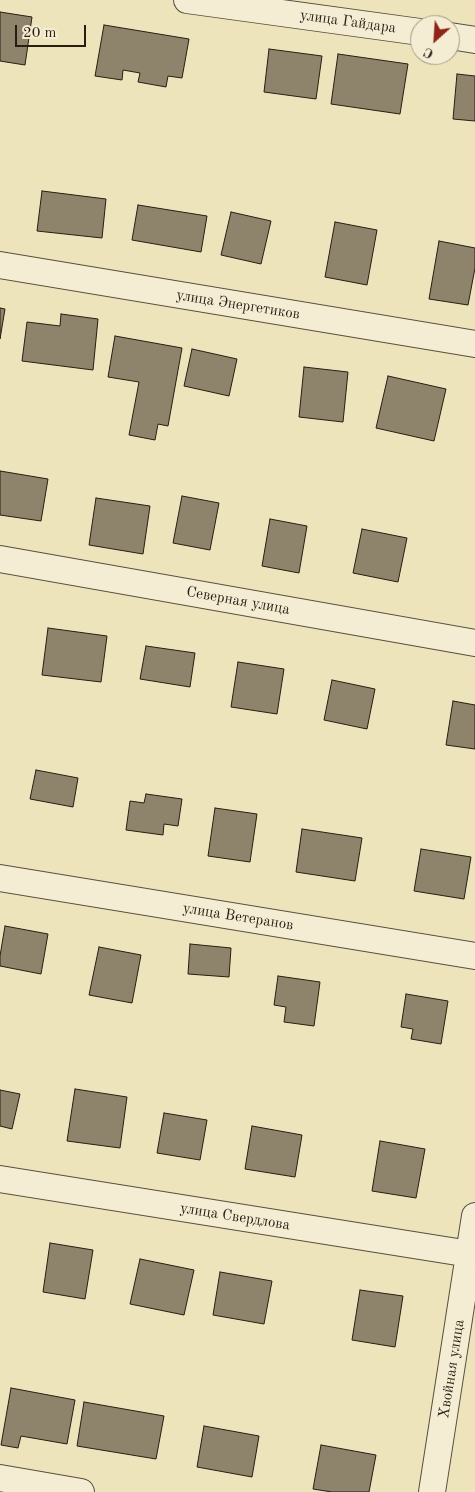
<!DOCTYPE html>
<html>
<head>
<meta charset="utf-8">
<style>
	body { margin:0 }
	#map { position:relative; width:475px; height:1492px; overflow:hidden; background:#eee4bc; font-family:"Old Standard TT",serif }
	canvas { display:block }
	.north { position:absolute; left:410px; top:15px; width:50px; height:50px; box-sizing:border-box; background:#f4edd3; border:1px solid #a29a86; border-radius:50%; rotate:206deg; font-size:14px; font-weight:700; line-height:20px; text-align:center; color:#271d13 }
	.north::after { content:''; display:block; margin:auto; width:18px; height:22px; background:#8f2418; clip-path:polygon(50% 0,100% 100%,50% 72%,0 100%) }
	.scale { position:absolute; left:15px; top:25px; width:71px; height:22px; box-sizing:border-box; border:2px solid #271d13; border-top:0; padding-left:6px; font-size:15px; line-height:18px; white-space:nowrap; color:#271d13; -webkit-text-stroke:4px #f4edd3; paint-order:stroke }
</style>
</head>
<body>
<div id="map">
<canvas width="475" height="1492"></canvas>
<div class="north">С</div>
<div class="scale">20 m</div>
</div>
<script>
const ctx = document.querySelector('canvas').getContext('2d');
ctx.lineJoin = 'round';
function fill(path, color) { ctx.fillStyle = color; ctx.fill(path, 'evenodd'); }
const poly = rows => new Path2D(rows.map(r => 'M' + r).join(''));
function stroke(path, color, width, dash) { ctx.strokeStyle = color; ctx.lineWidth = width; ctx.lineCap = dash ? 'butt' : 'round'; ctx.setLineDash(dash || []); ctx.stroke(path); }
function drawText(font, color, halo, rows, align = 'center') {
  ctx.font = font + ' "Old Standard TT",serif'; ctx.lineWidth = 4; ctx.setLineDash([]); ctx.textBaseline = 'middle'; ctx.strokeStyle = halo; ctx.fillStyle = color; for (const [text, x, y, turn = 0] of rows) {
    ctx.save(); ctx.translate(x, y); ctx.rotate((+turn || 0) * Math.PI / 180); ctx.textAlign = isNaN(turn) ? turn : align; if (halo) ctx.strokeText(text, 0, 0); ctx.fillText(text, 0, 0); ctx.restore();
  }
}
const building = poly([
	[0,12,32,17,25,65,0,61,0,12],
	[104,25,189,39,182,78,168,76,166,87,138,82,140,73,123,70,122,80,95,76,104,25],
	[269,49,322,56,316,99,264,92,269,49],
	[338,54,408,64,400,114,331,104,338,54],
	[457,74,475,76,475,121,453,119,457,74],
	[42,191,106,199,102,238,37,231,42,191],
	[138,205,207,216,201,252,132,240,138,205],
	[231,212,271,221,261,264,221,255,231,212],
	[335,222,377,230,367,285,325,277,335,222],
	[439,241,475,248,475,268,468,305,429,299,439,241],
	[0,308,5,309,0,339,0,308],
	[61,314,98,319,93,370,22,361,27,322,60,326,61,314],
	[115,336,182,348,168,426,158,424,155,440,129,435,139,382,108,377,115,336],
	[192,349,237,359,229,396,184,386,192,349],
	[304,367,348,372,343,422,299,417,304,367],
	[388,376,446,389,434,441,376,428,388,376],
	[0,471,48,479,41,521,0,515,0,471],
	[182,496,219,503,210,550,173,543,182,496],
	[96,498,150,506,143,554,89,545,96,498],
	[270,519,307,526,299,573,262,566,270,519],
	[362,529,407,538,398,582,353,573,362,529],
	[48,628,107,636,101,682,42,675,48,628],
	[146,646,195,653,190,687,140,679,146,646],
	[238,662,284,669,277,714,231,707,238,662],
	[332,680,375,689,367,729,324,720,332,680],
	[453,701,475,705,475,749,446,745,453,701],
	[36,770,78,778,73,807,30,799,36,770],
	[146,794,182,799,178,826,164,824,163,835,126,830,130,801,144,803,146,794],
	[215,808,257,814,250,862,208,856,215,808],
	[302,829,362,838,355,881,296,872,302,829],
	[421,849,471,857,464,899,414,891,421,849],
	[5,926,48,934,41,974,0,966,0,956,5,926],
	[190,944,231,948,229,977,188,974,190,944],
	[99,947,141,955,132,1003,89,995,99,947],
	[278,976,320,982,314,1026,284,1022,286,1007,274,1005,278,976],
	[406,994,448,1001,441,1044,411,1039,413,1029,401,1027,406,994],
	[75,1089,127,1097,120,1148,67,1141,75,1089],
	[0,1090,20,1094,12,1129,0,1126,0,1090],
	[164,1113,207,1120,200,1160,157,1153,164,1113],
	[252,1126,302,1135,295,1177,245,1169,252,1126],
	[380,1141,425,1149,416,1198,372,1191,380,1141],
	[50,1243,93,1250,85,1299,43,1292,50,1243],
	[140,1259,194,1270,184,1315,130,1304,140,1259],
	[220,1272,272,1281,264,1324,213,1315,220,1272],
	[360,1290,403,1296,395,1347,352,1340,360,1290],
	[11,1388,75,1400,67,1444,21,1436,18,1448,1,1445,11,1388],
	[84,1402,164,1416,156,1459,77,1446,84,1402],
	[204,1426,259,1436,252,1477,197,1467,204,1426],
	[321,1445,376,1455,369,1492,332,1492,313,1489,321,1445]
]);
const minor = poly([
	[187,0,420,32],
	[450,36,475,40],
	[0,265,475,344],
	[0,559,475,643],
	[0,878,475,956],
	[0,1179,470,1254],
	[0,1478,81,1492],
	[432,1492,475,1216]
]);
const streetNames = [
	["улица Гайдара",348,22,8],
	["улица Энергетиков",238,305,9],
	["Северная улица",238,601,10],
	["улица Ветеранов",238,917,9],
	["улица Свердлова",235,1217,9],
	["Хвойная улица",452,1369,-81]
];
fill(building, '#8e846b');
stroke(building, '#271d13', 1);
stroke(minor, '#594f3d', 28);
stroke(minor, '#f4edd3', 26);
drawText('15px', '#271d13', '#f4edd3', streetNames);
</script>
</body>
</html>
